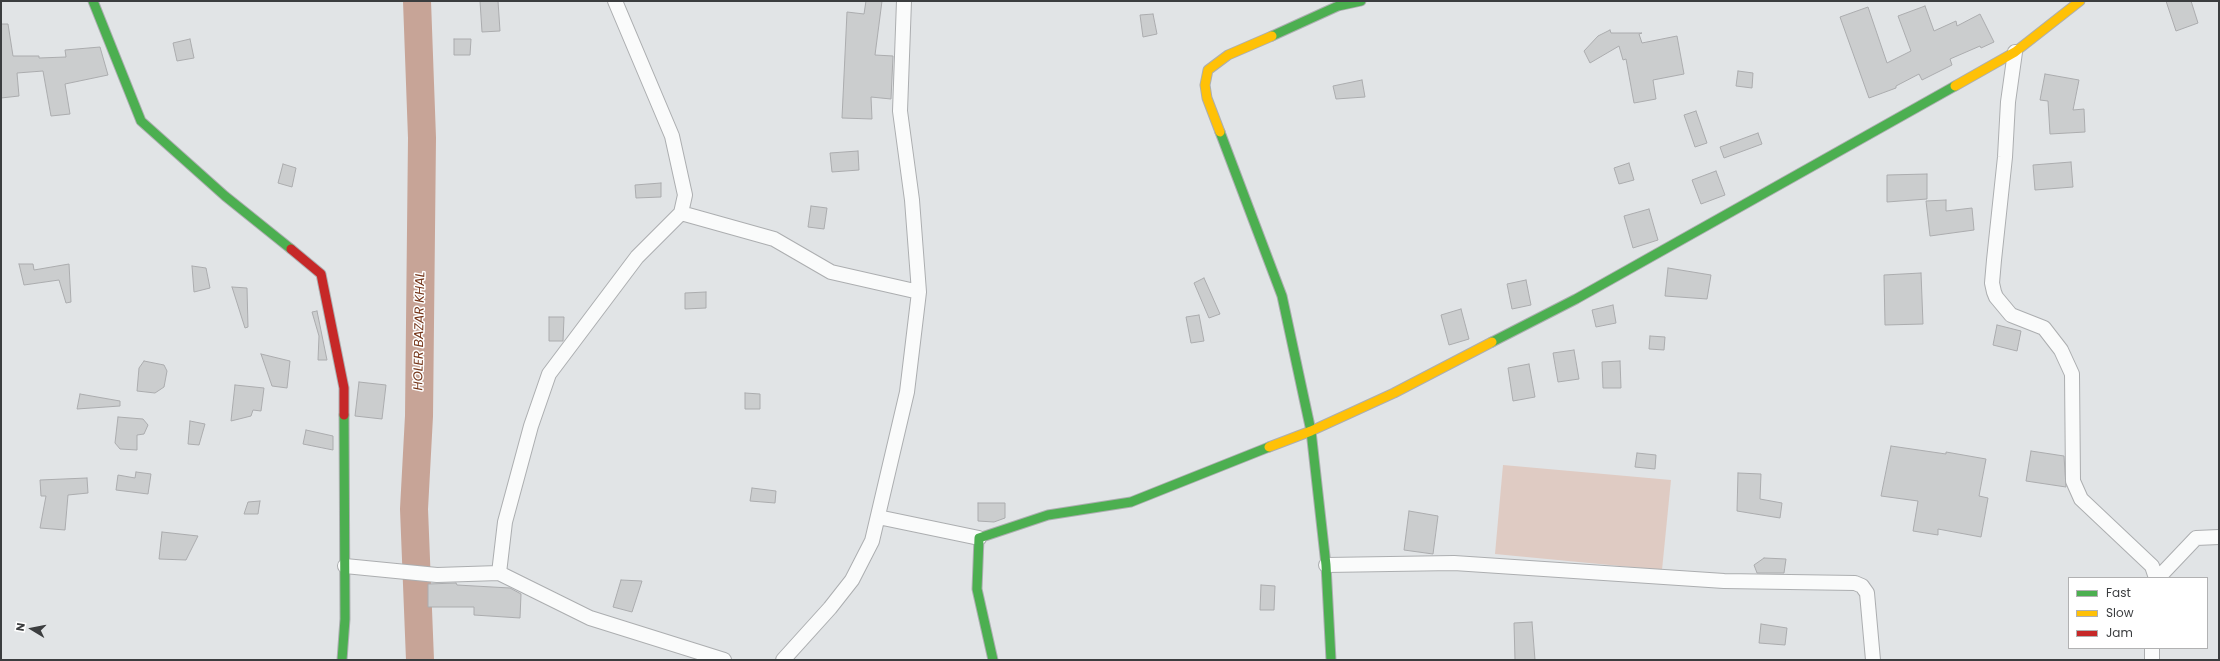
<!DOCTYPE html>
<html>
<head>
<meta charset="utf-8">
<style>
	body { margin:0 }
	#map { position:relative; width:2220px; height:661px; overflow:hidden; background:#e1e4e6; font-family:Poppins,sans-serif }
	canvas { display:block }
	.frame { position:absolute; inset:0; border:2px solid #3b3d3f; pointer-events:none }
	.legend { position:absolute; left:2068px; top:577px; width:140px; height:72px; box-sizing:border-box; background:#fff; border:1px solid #b1b1b2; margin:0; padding:5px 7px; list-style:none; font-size:12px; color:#3b3d3f }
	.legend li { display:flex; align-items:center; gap:8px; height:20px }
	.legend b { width:20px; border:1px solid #b1b1b2 }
	.north { position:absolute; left:12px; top:609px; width:40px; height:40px; -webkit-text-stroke:3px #fff; paint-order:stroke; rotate:280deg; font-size:11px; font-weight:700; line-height:16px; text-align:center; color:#3b3d3f }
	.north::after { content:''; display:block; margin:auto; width:14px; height:18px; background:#3b3d3f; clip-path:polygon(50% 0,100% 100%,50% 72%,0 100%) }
</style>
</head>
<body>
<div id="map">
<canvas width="2220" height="661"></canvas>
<div class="frame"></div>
<ul class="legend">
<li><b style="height:5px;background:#4caf50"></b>Fast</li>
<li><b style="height:5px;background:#ffc107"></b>Slow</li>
<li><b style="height:5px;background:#c62828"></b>Jam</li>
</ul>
<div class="north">N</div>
</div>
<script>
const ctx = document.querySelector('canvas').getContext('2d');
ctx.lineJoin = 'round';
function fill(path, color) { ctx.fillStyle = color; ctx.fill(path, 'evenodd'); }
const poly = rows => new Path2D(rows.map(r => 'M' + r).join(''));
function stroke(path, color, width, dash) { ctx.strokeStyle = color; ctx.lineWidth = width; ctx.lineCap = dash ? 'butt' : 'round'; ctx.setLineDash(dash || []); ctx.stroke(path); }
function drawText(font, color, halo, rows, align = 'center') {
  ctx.font = font + ' Poppins,sans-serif'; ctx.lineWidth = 3; ctx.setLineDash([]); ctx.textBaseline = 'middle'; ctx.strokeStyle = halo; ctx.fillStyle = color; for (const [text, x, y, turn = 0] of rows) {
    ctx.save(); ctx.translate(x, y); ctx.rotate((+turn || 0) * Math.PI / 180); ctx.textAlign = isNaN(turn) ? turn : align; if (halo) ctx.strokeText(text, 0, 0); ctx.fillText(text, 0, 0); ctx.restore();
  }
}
const green = poly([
	[1503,465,1671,480,1662,570,1495,554]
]);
const river = poly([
	[417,1,422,138,419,416,414,509,420,660]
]);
const building = poly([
	[480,1,498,1,500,31,482,32,480,1],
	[866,1,882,1,875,55,893,56,891,99,871,97,872,119,842,118,847,12,864,14,866,1],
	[2166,1,2191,1,2198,23,2176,31,2166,1],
	[1925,6,1934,31,1956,21,1957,26,1980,14,1994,42,1981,48,1980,46,1950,59,1952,65,1922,80,1919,74,1896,86,1896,88,1869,98,1840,17,1868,7,1887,63,1911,51,1898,16,1925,6],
	[1153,14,1157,34,1143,37,1140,15,1153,14],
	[1,24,8,24,13,56,39,56,39,58,66,57,65,50,100,47,108,75,65,84,70,114,51,116,43,71,17,73,19,96,1,98,1,24],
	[1610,30,1611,33,1642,33,1639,34,1642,43,1677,36,1684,74,1653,80,1656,99,1634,103,1626,59,1623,60,1619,46,1590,63,1584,51,1598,36,1610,30],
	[190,39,194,58,177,61,173,43,190,39],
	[454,39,471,39,470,55,454,55,454,39],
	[1738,71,1753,73,1752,88,1736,86,1738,71],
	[2045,74,2079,80,2073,110,2084,109,2085,132,2050,134,2048,101,2040,100,2045,74],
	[1362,80,1365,97,1336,99,1333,86,1362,80],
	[1696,111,1707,143,1695,147,1684,115,1696,111],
	[1758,133,1762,144,1724,158,1720,147,1758,133],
	[858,151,859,170,832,172,830,153,858,151],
	[2071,162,2073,187,2035,190,2033,165,2071,162],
	[1629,163,1634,180,1619,184,1614,168,1629,163],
	[283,164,296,168,292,187,278,183,283,164],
	[1716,171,1725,195,1701,204,1692,180,1716,171],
	[1927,174,1927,199,1887,202,1887,175,1927,174],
	[661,183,661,197,636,198,635,185,661,183],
	[1946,200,1946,211,1972,208,1974,230,1930,236,1926,201,1946,200],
	[811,206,827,208,824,229,808,227,811,206],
	[1649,209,1658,240,1633,248,1624,216,1649,209],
	[19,264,33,264,34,270,69,264,71,302,66,303,59,280,24,285,19,264],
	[192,266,206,268,210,288,194,292,192,266],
	[1668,268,1711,275,1707,299,1665,296,1668,268],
	[1921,273,1923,324,1885,325,1884,275,1921,273],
	[1204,278,1220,314,1209,318,1194,283,1204,278],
	[1526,280,1531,305,1512,309,1507,284,1526,280],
	[232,287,247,288,248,327,245,328,232,287],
	[706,292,706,308,685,309,685,293,706,292],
	[1613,305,1616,323,1596,327,1592,310,1613,305],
	[1461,309,1469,339,1449,345,1441,315,1461,309],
	[317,311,327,360,318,360,319,336,312,312,317,311],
	[1199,315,1204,341,1191,343,1186,317,1199,315],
	[549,317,564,317,563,341,549,341,549,317],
	[1997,325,2021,331,2017,351,1993,345,1997,325],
	[1650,336,1665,337,1664,350,1649,349,1650,336],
	[1574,350,1579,379,1558,382,1553,353,1574,350],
	[261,354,290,361,287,388,272,386,261,354],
	[144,361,164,365,167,371,164,387,155,393,137,391,139,368,144,361],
	[1620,361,1621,388,1603,388,1602,362,1620,361],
	[1529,364,1535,397,1513,401,1508,368,1529,364],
	[359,382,386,385,382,419,355,416,359,382],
	[235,385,264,388,261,411,253,410,251,416,231,421,235,385],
	[745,393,760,394,760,409,745,409,745,393],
	[80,394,120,401,120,406,77,409,80,394],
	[118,417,143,419,148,425,144,434,137,435,137,450,120,449,115,443,118,417],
	[190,421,205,424,199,445,188,444,190,421],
	[306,430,333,436,333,450,303,444,306,430],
	[1891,446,1946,454,1946,452,1986,459,1979,496,1988,498,1981,537,1938,529,1938,535,1913,531,1918,501,1881,496,1891,446],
	[2031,451,2064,456,2066,487,2026,481,2031,451],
	[1637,453,1656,455,1655,469,1635,467,1637,453],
	[136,472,151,474,148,494,116,490,118,475,135,478,136,472],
	[1738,473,1761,474,1760,499,1782,503,1780,518,1737,511,1738,473],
	[87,478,88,493,68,495,65,530,40,528,46,496,41,496,40,480,87,478],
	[752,488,776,491,775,503,750,501,752,488],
	[260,501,258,514,244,514,248,502,260,501],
	[978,503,1005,503,1005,518,994,522,978,521,978,503],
	[1409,511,1438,516,1433,554,1404,550,1409,511],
	[162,532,198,536,186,560,159,559,162,532],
	[1764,558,1786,559,1784,573,1757,573,1754,565,1764,558],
	[621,580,642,581,632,612,613,607,621,580],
	[456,583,457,585,510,588,521,594,520,618,474,615,474,607,428,607,428,584,456,583],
	[1261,585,1275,586,1274,610,1260,610,1261,585],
	[1532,622,1535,660,1515,660,1514,623,1532,622],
	[1761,624,1787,628,1785,645,1759,643,1761,624]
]);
const street = poly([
	[2015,52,2008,102,2005,157,1994,260,1992,283,1994,292,1996,297,2011,315,2044,328,2061,350,2072,374,2073,481,2081,499,2152,566,2156,578],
	[681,213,774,239,831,272,919,292],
	[878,517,979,538],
	[1326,565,1454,563,1724,581,1855,583,1862,586,1867,593,1873,660],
	[345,566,437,575,499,573,590,618,724,660],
	[499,573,505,522,531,426,549,374,637,257,681,213,685,195,672,136,615,1],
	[2158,578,2196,538,2219,537],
	[2152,648,2152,660],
	[783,660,830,608,852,580,872,541,907,392,919,292,912,200,900,111,904,1]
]);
const fast = poly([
	[93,1,141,121,225,196,291,249],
	[1272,36,1338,6,1361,1],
	[1220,132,1282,296,1311,431,1326,565,1331,660],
	[1492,342,1576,299,1955,86],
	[342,660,345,619,344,415],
	[993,660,977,589,979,538,1048,515,1131,502,1269,447]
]);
const slow = poly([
	[1955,86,2015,52,2080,1],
	[1220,132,1207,98,1205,85,1208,70,1228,55,1272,36],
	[1269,447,1311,431,1394,393,1492,342]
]);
const jam = poly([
	[291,249,321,274,344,388,344,415]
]);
const waterNames = [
	["HOLER BAZAR KHAL",420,331,-89]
];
fill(green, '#dfcbc3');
stroke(river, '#c7a497', 28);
fill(building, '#cbcdce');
stroke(building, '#abacae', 1);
stroke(street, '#acaeb0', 16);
stroke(fast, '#acaeb0', 11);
stroke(slow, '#acaeb0', 11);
stroke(jam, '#acaeb0', 11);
stroke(street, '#fafbfb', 14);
stroke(fast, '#4caf50', 9);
stroke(slow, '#ffc107', 9);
stroke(jam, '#c62828', 9);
drawText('italic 13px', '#753519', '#fff', waterNames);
</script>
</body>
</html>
